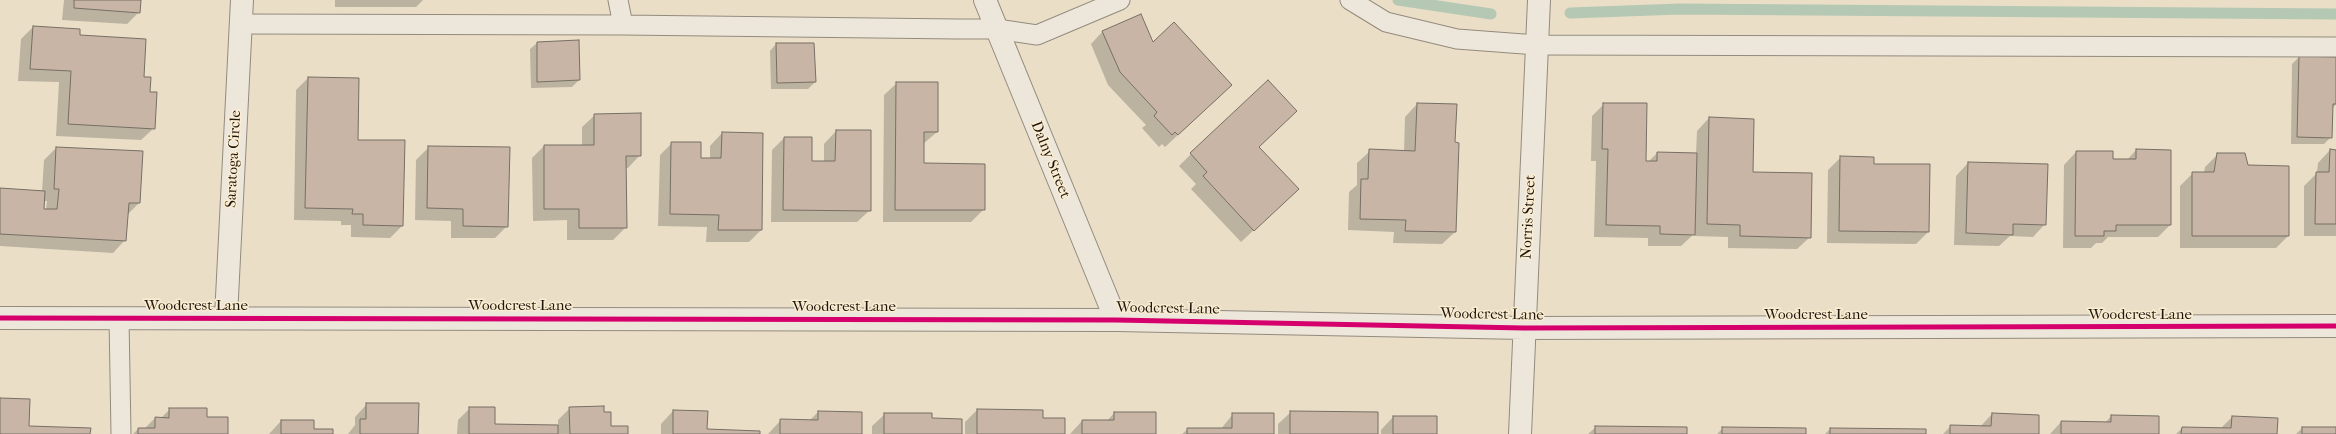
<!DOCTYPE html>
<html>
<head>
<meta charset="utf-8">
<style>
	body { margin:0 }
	canvas { display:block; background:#eadec7 }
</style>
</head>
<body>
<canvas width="2336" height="434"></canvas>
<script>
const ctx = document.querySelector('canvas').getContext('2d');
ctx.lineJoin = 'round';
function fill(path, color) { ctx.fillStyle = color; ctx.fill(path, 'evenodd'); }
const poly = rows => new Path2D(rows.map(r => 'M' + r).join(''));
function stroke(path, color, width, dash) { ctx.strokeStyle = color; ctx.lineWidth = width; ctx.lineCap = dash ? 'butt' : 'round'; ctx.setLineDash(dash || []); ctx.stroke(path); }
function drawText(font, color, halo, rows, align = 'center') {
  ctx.font = font + ' "IM FELL French Canon",serif'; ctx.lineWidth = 3; ctx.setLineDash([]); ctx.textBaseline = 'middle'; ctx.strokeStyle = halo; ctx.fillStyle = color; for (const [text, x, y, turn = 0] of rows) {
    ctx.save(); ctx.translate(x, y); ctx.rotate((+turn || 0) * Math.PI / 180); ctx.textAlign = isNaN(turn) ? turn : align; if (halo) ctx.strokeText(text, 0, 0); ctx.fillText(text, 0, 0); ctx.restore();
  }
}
const shadow = poly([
	[64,0,140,0,139,12,127,24,62,20],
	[335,0,423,0,416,7,335,7],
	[33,27,79,36,143,78,149,93,154,128,141,140,56,136,59,82,18,81,21,39],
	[1103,31,1153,43,1219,97,1165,147,1162,144,1159,147,1142,128,1146,125,1108,85,1091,44],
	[578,41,579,80,572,87,531,88,530,49,537,43],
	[776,44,815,82,808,89,771,89,770,51],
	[2299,57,2336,58,2336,104,2332,109,2331,137,2324,144,2291,144,2292,64],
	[308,78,357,141,402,226,390,238,351,237,351,225,341,225,341,221,294,220,296,90],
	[897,83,937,132,923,144,923,164,984,209,971,222,883,222,884,95],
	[1417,104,1454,143,1455,232,1442,244,1393,243,1394,232,1348,230,1349,192,1357,185,1357,163,1370,151,1404,152,1405,117],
	[1604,104,1645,162,1648,162,1657,153,1696,154,1697,131,1709,118,1752,173,1810,237,1797,249,1728,248,1728,237,1695,236,1695,233,1681,246,1648,246,1648,238,1594,237,1596,161,1591,161,1592,116],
	[1296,111,1258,147,1285,201,1241,242,1191,189,1196,184,1179,166,1191,154],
	[595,115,640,155,628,168,625,168,626,227,613,240,567,240,567,220,533,221,532,158,544,146,582,146,582,127],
	[836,131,870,210,857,222,771,222,772,150,784,138,811,162,824,162,824,144],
	[722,133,761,230,749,242,706,242,707,227,658,226,660,155,672,143,700,158,710,158,710,146],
	[429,147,507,226,495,238,451,238,451,221,415,220,416,160],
	[56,148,139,203,127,215,125,240,113,253,0,246,0,189,42,192,44,160],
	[43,201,47,201,46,210,43,210],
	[2136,150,2170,225,2158,237,2108,237,2102,243,2096,243,2091,248,2063,248,2064,165,2076,152,2112,152,2112,160,2127,160],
	[2330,150,2336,151,2336,236,2304,236,2304,186,2317,173,2318,163],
	[2218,154,2248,166,2288,167,2288,236,2276,248,2180,248,2180,186,2193,173,2204,173,2205,167],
	[1841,157,1873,165,1928,232,1916,244,1827,243,1828,170],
	[1968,163,2045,224,2033,237,2010,236,1999,246,1954,245,1956,176],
	[367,404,417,434,348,434,355,425,355,417],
	[470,408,494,425,558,426,558,420,570,408,603,413,610,427,627,434,457,434,458,420],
	[170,409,206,418,227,434,133,434,138,429,144,429,155,418,161,418],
	[977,410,1042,419,1064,434,965,434,965,422],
	[673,411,706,430,759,434,661,434,661,424],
	[818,412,861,434,768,434,781,420,809,421],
	[1291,412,1377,434,1278,434,1278,424],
	[1114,413,1155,434,1070,434,1082,421,1107,421],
	[885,414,931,419,961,434,872,434,872,426],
	[1233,414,1273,434,1182,434,1188,429,1221,429],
	[1992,414,2038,434,1943,434,1951,426,1980,427],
	[2111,416,2158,434,2050,434,2061,422,2105,423],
	[1393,417,1436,434,1381,434,1381,430],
	[2232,417,2276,434,2176,434,2182,428,2220,429],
	[281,421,313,430,332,434,269,434],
	[1596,427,1686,434,1588,434],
	[1723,428,1805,434,1717,434],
	[2302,428,2336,428,2336,434,2296,434],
	[1830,429,1925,434,1825,434]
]);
const stream = poly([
	[1398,0,1491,14],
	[1570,13,1680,9,2336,14]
]);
const building = poly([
	[74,0,141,0,140,13,74,8,74,0],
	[1141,14,1153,42,1174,22,1232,85,1178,135,1175,132,1172,135,1154,116,1157,112,1120,72,1102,31,1141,14],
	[33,26,80,29,80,35,146,39,144,77,151,77,150,92,157,92,155,129,68,124,71,71,30,69,33,26],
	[579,40,580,80,537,82,537,42,579,40],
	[776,43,814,43,816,82,777,83,776,43],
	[2299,56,2336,57,2336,104,2333,104,2332,138,2297,137,2299,56],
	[308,77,359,78,358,140,405,140,403,226,363,225,363,214,352,214,353,209,305,208,308,77],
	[1268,80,1297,111,1259,147,1299,189,1254,231,1203,176,1207,172,1190,153,1268,80],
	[896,82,938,82,938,132,924,132,924,163,985,164,985,210,895,210,896,82],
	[1417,103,1457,104,1455,142,1459,143,1456,232,1405,231,1406,220,1360,219,1361,179,1368,179,1369,149,1415,151,1417,103],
	[1603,103,1647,103,1646,161,1657,161,1657,152,1697,153,1695,235,1660,234,1660,226,1606,225,1608,149,1602,149,1603,103],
	[641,113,641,156,626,156,627,228,579,228,579,209,544,209,544,145,594,145,594,114,641,113],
	[1709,117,1754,119,1753,172,1812,173,1811,238,1740,236,1740,225,1707,224,1709,117],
	[836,130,871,130,871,211,783,210,784,137,812,137,812,161,835,161,836,130],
	[722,132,763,133,762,230,718,230,719,215,670,214,671,142,701,142,701,158,721,158,722,132],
	[428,146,510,147,508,227,463,226,463,209,427,208,428,146],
	[56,147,143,151,140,203,129,203,126,241,0,234,0,188,45,191,44,209,57,209,59,189,54,189,56,147],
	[2136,149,2171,150,2171,225,2116,225,2116,231,2104,231,2104,236,2075,236,2076,151,2113,151,2113,159,2136,159,2136,149],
	[2330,149,2336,150,2336,224,2315,224,2316,172,2329,172,2330,149],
	[2217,153,2245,153,2248,165,2289,166,2289,236,2192,236,2192,172,2214,172,2217,153],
	[1840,156,1874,157,1874,164,1930,164,1929,232,1839,231,1840,156],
	[1968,162,2048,164,2046,225,2013,224,2013,235,1966,233,1968,162],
	[0,398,30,399,29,426,91,428,90,434,0,434,0,398],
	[366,403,419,403,418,434,360,434,360,419,366,419,366,403],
	[604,406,604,412,611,412,611,426,628,426,628,434,570,434,569,407,604,406],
	[469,407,495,407,495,424,558,425,558,434,469,434,469,407],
	[169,408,207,408,207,417,228,417,228,434,138,434,138,428,155,428,155,417,169,418,169,408],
	[977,409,1043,410,1043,418,1065,418,1065,434,977,434,977,409],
	[673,410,708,411,707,429,760,431,760,434,673,434,673,410],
	[818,411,862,412,862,434,780,434,780,419,818,420,818,411],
	[1290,411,1378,412,1378,434,1290,434,1290,411],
	[1114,412,1156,412,1156,434,1082,434,1082,420,1114,420,1114,412],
	[884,413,932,413,932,418,962,419,962,434,884,434,884,413],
	[1232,413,1274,413,1274,434,1187,434,1187,428,1232,428,1232,413],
	[1992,413,2039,415,2039,434,1950,434,1950,425,1991,426,1992,413],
	[2111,415,2159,416,2159,434,2061,434,2061,421,2111,422,2111,415],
	[1393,416,1437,416,1437,434,1393,434,1393,416],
	[2232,416,2278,418,2277,434,2181,434,2182,427,2231,428,2232,416],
	[281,420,314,420,314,429,333,429,333,434,281,434,281,420],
	[1595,426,1687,427,1687,434,1595,434,1595,426],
	[1722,427,1806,428,1806,434,1722,434,1722,427],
	[2302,427,2336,427,2336,434,2302,434,2302,427],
	[1830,428,1926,429,1926,434,1830,434,1830,428]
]);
const lane = poly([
	[618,0,623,25],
	[1350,0,1386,22,1457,39,1537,45,2336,47],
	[240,24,623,25,958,29,997,29,1037,35,1120,0],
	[119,318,121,434]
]);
const street = poly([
	[985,0,1116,320],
	[226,317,242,0],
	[0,318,1116,320,1524,328,2336,326],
	[1520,434,1539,0]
]);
const cycleway = poly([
	[0,318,1116,320,1524,328,2336,326]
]);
const streetNames = [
	["Saratoga Circle",234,159,-87],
	["Dalny Street",1050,160,68],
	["Norris Street",1529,217,-87],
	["Woodcrest Lane",196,306],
	["Woodcrest Lane",520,306],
	["Woodcrest Lane",844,307],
	["Woodcrest Lane",1168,309,1],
	["Woodcrest Lane",1492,315,1],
	["Woodcrest Lane",1816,315],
	["Woodcrest Lane",2140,315]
];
fill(shadow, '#0003');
stroke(stream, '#b5c8b3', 11);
fill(building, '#c9b5a5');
stroke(building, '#766f64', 1);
stroke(lane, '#938b7d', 21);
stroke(street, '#938b7d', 24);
stroke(lane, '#ede6db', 19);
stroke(street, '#ede6db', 22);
stroke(cycleway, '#d6006c', 5);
drawText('15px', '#1e150d', '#fbedd1', streetNames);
</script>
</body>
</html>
